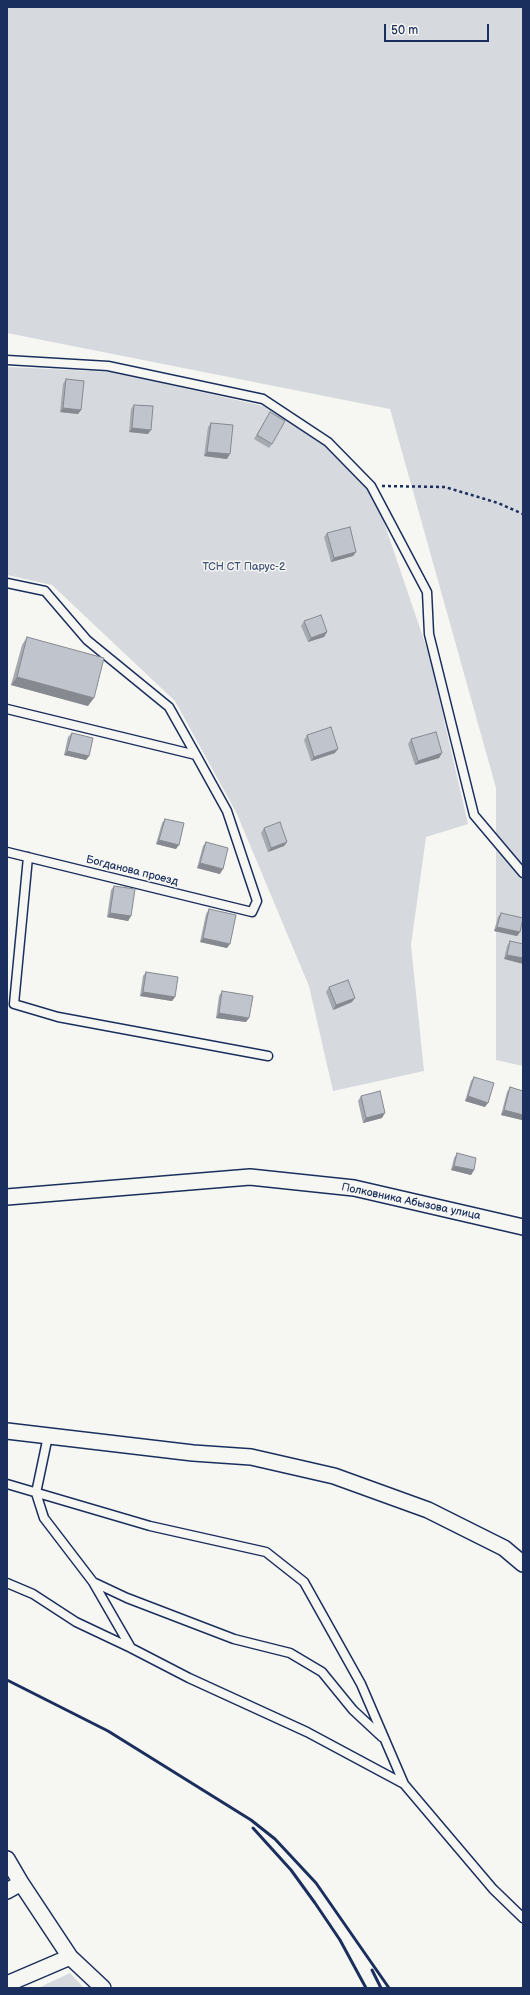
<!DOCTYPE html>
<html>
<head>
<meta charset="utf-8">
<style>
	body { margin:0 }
	#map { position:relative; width:530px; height:1995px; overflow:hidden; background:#f6f6f2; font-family:"Balsamiq Sans",sans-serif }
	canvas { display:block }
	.frame { position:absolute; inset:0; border:8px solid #1b2f5e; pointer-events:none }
	.scale { position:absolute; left:384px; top:24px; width:105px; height:18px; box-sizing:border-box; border:2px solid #1b2f5e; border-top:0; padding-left:5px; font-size:12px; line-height:14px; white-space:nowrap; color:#1b2f5e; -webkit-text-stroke:3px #f6f6f2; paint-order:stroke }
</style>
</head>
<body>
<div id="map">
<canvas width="530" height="1995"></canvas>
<div class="frame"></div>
<div class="scale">50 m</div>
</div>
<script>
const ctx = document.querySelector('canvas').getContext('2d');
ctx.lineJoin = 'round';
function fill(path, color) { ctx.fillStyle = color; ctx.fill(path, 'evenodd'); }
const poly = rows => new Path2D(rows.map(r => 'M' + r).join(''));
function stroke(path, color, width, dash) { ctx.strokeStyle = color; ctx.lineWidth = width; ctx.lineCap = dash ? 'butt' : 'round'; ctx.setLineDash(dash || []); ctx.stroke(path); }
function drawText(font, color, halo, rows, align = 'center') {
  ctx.font = font + ' "Balsamiq Sans",sans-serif'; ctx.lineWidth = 3; ctx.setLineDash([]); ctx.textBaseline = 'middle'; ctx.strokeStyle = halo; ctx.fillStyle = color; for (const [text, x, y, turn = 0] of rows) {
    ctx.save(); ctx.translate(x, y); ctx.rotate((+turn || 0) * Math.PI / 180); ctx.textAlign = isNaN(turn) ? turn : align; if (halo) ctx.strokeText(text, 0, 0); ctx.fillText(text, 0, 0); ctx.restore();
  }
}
const green = poly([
	[7,7,523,7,523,1066,496,1060,496,788,390,409,7,333],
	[7,367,112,372,263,406,323,441,373,490,429,655,468,824,426,837,411,945,424,1071,333,1091,309,986,237,814,175,701,52,585,7,575],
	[70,1973,84,1988,38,1988]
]);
const path = poly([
	[382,486,445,487,498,503,523,514]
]);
const lane = poly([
	[7,360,108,366,263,399,328,442,371,486,427,592,429,634,474,815,523,873],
	[7,583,45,591,87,640,169,707,196,755],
	[7,709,196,755,227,811,257,901,252,912,7,852],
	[28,857,14,1004,58,1017,268,1056],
	[48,1436,36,1493,44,1518,93,1582,127,1598,234,1639,290,1653,322,1672,353,1710,382,1737],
	[7,1484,150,1526,266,1552,304,1582,361,1684,404,1784],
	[93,1582,131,1648,189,1678,307,1732,404,1784,493,1889,523,1918],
	[7,1583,33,1594,76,1622,131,1648]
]);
const street = poly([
	[7,1197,250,1177,354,1188,523,1227],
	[7,1431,193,1453,251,1457,334,1476,428,1510,504,1548,523,1564],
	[7,1859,21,1883,70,1957,103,1988],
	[7,1891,21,1883],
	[7,1984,70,1957]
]);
const rail = poly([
	[7,1680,108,1731,251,1820,275,1839,316,1883,389,1988],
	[253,1828,291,1870,315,1903,340,1940,366,1988],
	[372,1970,381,1988]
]);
const wall = poly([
	[66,379,81,410,78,414,60,412,63,384],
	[134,405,148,434,129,432,131,409],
	[270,412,272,444,269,448,254,439],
	[211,423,227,459,204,456,208,427],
	[327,533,356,552,353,556,331,562,324,537],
	[304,621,327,632,324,637,308,642,301,626],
	[27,637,88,706,11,685,22,645],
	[72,733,89,756,86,760,64,755,68,737],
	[307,735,335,753,311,761,304,740],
	[411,739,442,753,439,758,415,765,408,744],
	[165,819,176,849,156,844,162,823],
	[264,828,287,842,284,846,268,852,261,833],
	[206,842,220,874,197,868,203,846],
	[114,886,131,916,128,921,107,917,111,890],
	[209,909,227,948,200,942,206,914],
	[501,913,520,932,517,936,494,931,498,917],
	[510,941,523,944,504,959,507,946],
	[146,972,175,997,172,1001,140,996,143,976],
	[329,987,352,1002,333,1010,326,992],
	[222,991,246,1022,216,1018,219,996],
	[474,1077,485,1107,465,1101,471,1081],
	[510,1087,522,1120,501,1115,507,1092],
	[361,1096,382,1118,363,1123,358,1101],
	[457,1153,474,1170,471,1175,451,1170,454,1158]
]);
const shadedWall = poly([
	[63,408,81,410,78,414,60,412],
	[132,428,151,430,148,434,129,432],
	[207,452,230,454,227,459,204,456],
	[356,552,353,556,331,562,334,558],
	[327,632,324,637,308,642,311,638],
	[17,677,94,698,88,706,11,685],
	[338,749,335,753,311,761,314,757],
	[67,751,89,756,86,760,64,755],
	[442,753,439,758,415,765,418,761],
	[159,840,179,845,176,849,156,844],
	[287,842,284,846,268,852,271,848],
	[200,863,223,869,220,874,197,868],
	[110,913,131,916,128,921,107,917],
	[497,927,520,932,517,936,494,931],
	[203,938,230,944,227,948,200,942],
	[507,955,523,958,523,964,504,959],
	[143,992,175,997,172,1001,140,996],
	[355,998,352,1002,333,1010,336,1005],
	[219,1013,249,1018,246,1022,216,1018],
	[468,1096,488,1103,485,1107,465,1101],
	[504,1110,523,1115,523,1119,522,1120,501,1115],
	[385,1113,382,1118,363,1123,366,1118],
	[454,1166,474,1170,471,1175,451,1170]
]);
const building = poly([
	[66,379,84,381,81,410,63,408,66,379],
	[134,405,153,406,151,430,132,428,134,405],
	[270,412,285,421,272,444,257,435,270,412],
	[211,423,233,425,230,454,207,452,211,423],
	[350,527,356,552,334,558,327,533,350,527],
	[321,615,327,632,311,638,304,621,321,615],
	[27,637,104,658,94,698,17,677,27,637],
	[331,727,338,749,314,757,307,735,331,727],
	[436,732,442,753,418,761,411,739,436,732],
	[72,733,93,738,89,756,67,751,72,733],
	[165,819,184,823,179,845,159,840,165,819],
	[280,822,287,842,271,848,264,828,280,822],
	[206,842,228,848,223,869,200,863,206,842],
	[114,886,135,889,131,916,110,913,114,886],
	[209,909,236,915,230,944,203,938,209,909],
	[501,913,523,918,520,932,497,927,501,913],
	[510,941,523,944,523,958,507,955,510,941],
	[146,972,178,977,175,997,143,992,146,972],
	[348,980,355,998,336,1005,329,987,348,980],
	[222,991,253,996,249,1018,219,1013,222,991],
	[474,1077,494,1083,488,1103,468,1096,474,1077],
	[510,1087,523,1091,523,1115,504,1110,510,1087],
	[380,1091,385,1113,366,1118,361,1096,380,1091],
	[457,1153,476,1158,474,1170,454,1166,457,1153]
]);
const parkNames = [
	["ТСН СТ Парус-2",244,567]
];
const streetNames = [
	["Богданова проезд",132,871,14],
	["Полковника Абызова улица",411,1202,12]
];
fill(green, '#d6d9dd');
stroke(lane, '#1b2f5e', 11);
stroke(street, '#1b2f5e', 18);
stroke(path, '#1b2f5e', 2.5, [3, 3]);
stroke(lane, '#f6f6f2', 8);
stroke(street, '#f6f6f2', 15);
stroke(rail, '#1b2f5e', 3);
fill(wall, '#a5a9b0');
fill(shadedWall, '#868990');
fill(building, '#c0c4cd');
stroke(building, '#868990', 1);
drawText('11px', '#405177', '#f6f6f2', parkNames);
drawText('11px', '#1b2f5e', '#f6f6f2', streetNames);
</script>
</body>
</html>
